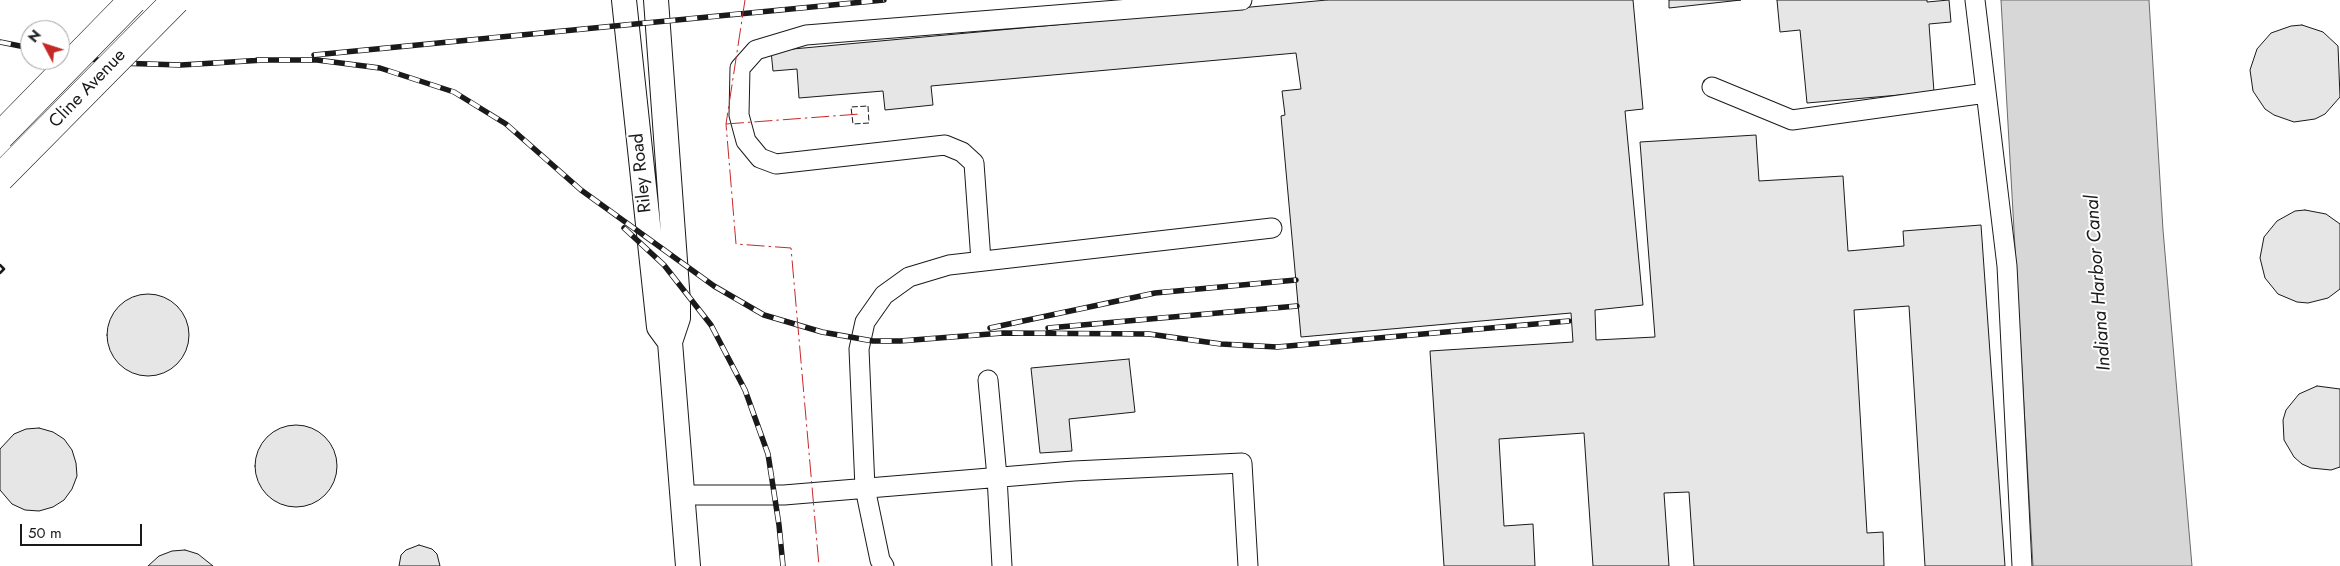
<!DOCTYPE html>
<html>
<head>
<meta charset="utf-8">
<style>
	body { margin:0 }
	#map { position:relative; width:2340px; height:566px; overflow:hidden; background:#fff; font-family:Jost,sans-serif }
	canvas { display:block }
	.north { position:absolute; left:20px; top:20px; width:50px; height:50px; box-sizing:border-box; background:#fff; border:1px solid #a3a3a3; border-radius:50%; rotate:310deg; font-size:14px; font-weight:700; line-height:20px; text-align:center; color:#1a1a1a }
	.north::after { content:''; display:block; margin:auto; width:18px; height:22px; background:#c62828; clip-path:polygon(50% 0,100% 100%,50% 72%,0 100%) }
	.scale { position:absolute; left:20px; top:524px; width:122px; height:22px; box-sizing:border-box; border:2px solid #1a1a1a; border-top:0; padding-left:6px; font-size:15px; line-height:18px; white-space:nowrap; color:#1a1a1a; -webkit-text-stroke:4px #fff; paint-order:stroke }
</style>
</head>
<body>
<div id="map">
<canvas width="2340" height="566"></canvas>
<div class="north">N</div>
<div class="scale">50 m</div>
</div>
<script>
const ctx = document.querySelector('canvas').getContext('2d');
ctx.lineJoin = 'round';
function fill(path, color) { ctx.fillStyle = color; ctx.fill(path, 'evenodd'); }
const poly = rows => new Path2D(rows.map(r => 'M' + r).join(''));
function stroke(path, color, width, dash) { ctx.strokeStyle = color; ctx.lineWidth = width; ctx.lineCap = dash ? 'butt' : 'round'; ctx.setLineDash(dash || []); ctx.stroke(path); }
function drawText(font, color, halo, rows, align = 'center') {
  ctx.font = font + ' Jost,sans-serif'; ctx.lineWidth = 4; ctx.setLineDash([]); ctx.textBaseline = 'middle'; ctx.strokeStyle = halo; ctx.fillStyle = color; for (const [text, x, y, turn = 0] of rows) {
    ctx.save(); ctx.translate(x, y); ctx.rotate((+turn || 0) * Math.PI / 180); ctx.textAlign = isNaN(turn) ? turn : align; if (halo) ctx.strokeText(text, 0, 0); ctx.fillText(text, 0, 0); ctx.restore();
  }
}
const water = poly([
	[2001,0,2149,0,2163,230,2192,566,2033,566,2001,0]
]);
const building = poly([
	[1327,0,1633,0,1643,109,1625,111,1643,305,1595,310,1596,340,1655,337,1640,142,1756,135,1759,181,1843,176,1848,251,1904,246,1903,231,1981,225,2005,566,1925,566,1909,306,1854,310,1867,533,1883,532,1884,566,1694,566,1689,492,1664,493,1669,566,1593,566,1584,433,1499,439,1504,526,1533,524,1535,566,1444,566,1430,351,1573,342,1571,313,1301,337,1281,116,1285,115,1282,91,1301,89,1296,53,931,86,933,105,885,110,883,91,799,98,797,69,773,71,771,51,1327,0],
	[1669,0,1741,0,1669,8,1669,0],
	[1777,0,1927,0,1927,2,1949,0,1951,22,1929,24,1934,92,1807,103,1800,30,1780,32,1777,0],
	[2302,25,2323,32,2338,46,2340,97,2325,114,2315,119,2294,122,2274,115,2265,109,2253,91,2250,70,2257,49,2271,33,2291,26,2302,25],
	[2305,210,2326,214,2340,224,2340,289,2328,298,2308,303,2297,302,2278,294,2265,278,2260,258,2264,237,2277,221,2295,211,2305,210],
	'107 335a41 41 0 1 1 82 0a41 41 0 1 1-82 0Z',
	[1129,359,1135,412,1069,419,1072,451,1040,453,1031,368,1129,359],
	[2317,386,2340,389,2340,467,2331,470,2311,468,2302,464,2294,457,2284,440,2283,420,2286,410,2299,394,2317,386],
	'255 466a41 41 0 1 1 82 0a41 41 0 1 1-82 0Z',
	[39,428,53,432,64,439,72,450,76,463,77,476,72,489,64,500,53,507,39,511,25,510,12,504,0,490,0,449,14,434,26,429,39,428],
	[419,545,432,549,437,554,440,566,399,566,401,555,406,550,419,545],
	[185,550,198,554,213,566,148,566,159,556,172,551,185,550]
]);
const minor = poly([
	[1975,0,2007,266,2022,566],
	[1712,87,1792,120,1986,93],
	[981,261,974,163,962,152,945,145,776,164,760,158,746,141,739,115,740,68,756,50,806,35,1242,0],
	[988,380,997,477,1002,566],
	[682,495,784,495,1074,471,1242,463,1248,566],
	[884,566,880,560,865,488,859,349,865,322,884,295,909,277,949,265,1272,228]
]);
const major = poly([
	[624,0,659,327,670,342],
	[656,0,678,302,678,318,670,342,688,566]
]);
const rail = poly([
	[0,42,30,48],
	[60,54,116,63,181,65,264,60],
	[314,55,884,0],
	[257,60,317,60,380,68,454,92,506,124,581,190,714,286,764,315,822,332,873,341,900,341,1003,333,1149,334,1221,344,1277,347,1569,321],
	[624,228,664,265,711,325,745,390,768,454,779,525,783,566],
	[990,328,1155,293,1296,280],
	[1048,328,1297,306]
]);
const highwayBridge = poly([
	[0,136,133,0],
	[0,178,176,0]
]);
const fence = poly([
	[868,106,869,123,853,124,851,107,868,106]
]);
const wall = poly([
	[0,265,4,269,0,273]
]);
const power = poly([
	[745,0,726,124,736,244,791,248,819,566],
	[726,124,860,114]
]);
const streetNames = [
	["Cline Avenue",88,89,-46],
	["Riley Road",642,173,-96]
];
const waterNames = [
	["Indiana Harbor Canal",2099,283,-94]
];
fill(water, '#d7d7d7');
stroke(water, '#6a6a6a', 1);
fill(building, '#e6e6e6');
stroke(building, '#1a1a1a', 1);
stroke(minor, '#1a1a1a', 21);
stroke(major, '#1a1a1a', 26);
stroke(minor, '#fff', 19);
stroke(major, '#fff', 24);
stroke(rail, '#1a1a1a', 5.5);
stroke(rail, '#fff', 4, [11]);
stroke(highwayBridge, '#1a1a1a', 29, []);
stroke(highwayBridge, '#fff', 28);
stroke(fence, '#1a1a1a', 1, [6, 2.5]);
stroke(wall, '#1a1a1a', 2.5);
stroke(power, '#c62828', 1, [18, 4, 2.5, 4]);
drawText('18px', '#1a1a1a', '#fff', streetNames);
drawText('italic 19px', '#1a1a1a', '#fff', waterNames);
</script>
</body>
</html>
